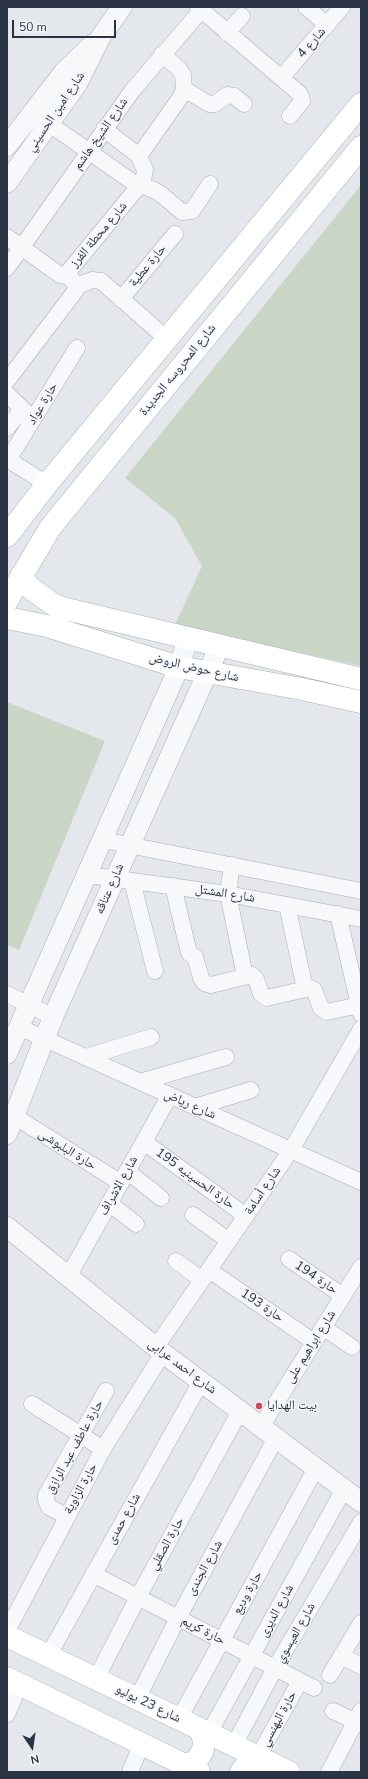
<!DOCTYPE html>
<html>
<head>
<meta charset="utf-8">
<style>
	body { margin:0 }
	#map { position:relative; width:368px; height:1779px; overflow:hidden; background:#e4e7ec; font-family:"Nunito Sans",sans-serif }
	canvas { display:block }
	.frame { position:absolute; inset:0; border:8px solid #2b3445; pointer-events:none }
	.north { position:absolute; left:12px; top:1727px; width:40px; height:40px; -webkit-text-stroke:3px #f4f6f9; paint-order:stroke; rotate:167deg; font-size:11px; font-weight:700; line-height:16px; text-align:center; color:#2b3445 }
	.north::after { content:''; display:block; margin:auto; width:14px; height:18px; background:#2b3445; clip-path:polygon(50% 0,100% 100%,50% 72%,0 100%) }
	.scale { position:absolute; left:12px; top:20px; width:104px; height:18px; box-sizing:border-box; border:2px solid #2b3445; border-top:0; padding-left:5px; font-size:12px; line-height:14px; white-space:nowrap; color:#2b3445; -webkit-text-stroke:3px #f4f6f9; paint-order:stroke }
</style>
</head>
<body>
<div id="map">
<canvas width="368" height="1779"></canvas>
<div class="frame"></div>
<div class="north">N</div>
<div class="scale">50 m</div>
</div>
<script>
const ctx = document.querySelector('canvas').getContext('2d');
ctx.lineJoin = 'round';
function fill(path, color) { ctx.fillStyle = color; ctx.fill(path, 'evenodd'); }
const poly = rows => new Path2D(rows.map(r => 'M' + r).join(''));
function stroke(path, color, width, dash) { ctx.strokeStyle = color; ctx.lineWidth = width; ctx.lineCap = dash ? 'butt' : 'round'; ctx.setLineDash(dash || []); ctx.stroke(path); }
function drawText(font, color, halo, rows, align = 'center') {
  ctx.font = font + ' "Nunito Sans","Noto Naskh Arabic",sans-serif'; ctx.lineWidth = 3; ctx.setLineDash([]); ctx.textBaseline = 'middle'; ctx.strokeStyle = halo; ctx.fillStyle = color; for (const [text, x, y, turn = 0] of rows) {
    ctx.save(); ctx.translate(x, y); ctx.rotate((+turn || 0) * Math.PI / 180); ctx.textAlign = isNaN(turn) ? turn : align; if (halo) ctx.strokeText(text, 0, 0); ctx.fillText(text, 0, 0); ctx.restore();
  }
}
const green = poly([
	[361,185,361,666,175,625,202,566,175,518,125,478],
	[7,702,105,741,19,950,7,945]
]);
const minor = poly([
	[198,7,300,94,302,101,290,116],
	[306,7,327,25],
	[227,33,242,16],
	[281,78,342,7],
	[184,89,209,104,215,104,227,95,234,96,244,104],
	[48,123,134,183,154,190,162,195,182,212,192,211,210,184],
	[139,156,182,95,184,89,183,75,179,69,162,54],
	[7,237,60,275,69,276],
	[7,268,132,91,204,7],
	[77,286,92,280,101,281,167,339],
	[121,299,175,234],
	[7,381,76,290,76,284,70,278,69,271,143,181,145,170,139,156,104,129],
	[7,394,33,419],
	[7,428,22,409],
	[7,459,47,484],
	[8,460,77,348],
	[103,840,361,891],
	[232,865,228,894,245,976],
	[88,875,228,894,361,919],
	[132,881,155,971],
	[173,886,189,953,195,957,201,978,204,983,211,985,252,975,256,979,261,994,267,998,310,988,314,990,321,1008,327,1012,359,1005],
	[287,905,305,989],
	[338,914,361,1014],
	[7,994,53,1017],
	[19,1027,361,1182],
	[86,1057,151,1037],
	[140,1082,226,1057],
	[195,1107,251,1090],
	[14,1116,121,1183],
	[144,1142,246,1216],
	[127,1171,161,1198],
	[109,1203,136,1224],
	[193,1215,229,1241],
	[289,1259,343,1296],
	[176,1261,202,1280],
	[209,1270,314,1342],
	[68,1277,170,1095],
	[323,1327,352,1347],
	[156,1347,291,1150,361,1029],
	[32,1404,103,1449],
	[261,1427,361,1267],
	[66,1516,49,1507,46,1500,46,1495,106,1391],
	[93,1574,314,1688],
	[7,1631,103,1449,163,1353],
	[48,1656,201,1382],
	[341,1656,361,1666],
	[330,1675,361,1623],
	[96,1679,138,1597,240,1411],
	[137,1699,178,1618,276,1438],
	[333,1711,361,1724],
	[7,1714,20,1684],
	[179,1719,316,1468],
	[209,1733,344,1489],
	[234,1745,275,1668,361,1522],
	[258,1757,300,1681],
	[130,1772,142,1743],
	[329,1772,361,1711]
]);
const tertiary = poly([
	[7,146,64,72,93,44],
	[7,183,77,84,100,38,122,7],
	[7,1054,179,667,188,638],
	[7,1134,53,1017,219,647],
	[7,1227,163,1353,361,1502]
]);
const secondary = poly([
	[7,536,47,484,361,104],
	[21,576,29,587,54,605,66,609,361,679],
	[7,601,50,528,361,147],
	[7,618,47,626,179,667,302,689,361,702]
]);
const primary = poly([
	[7,1636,289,1772],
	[7,1678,199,1772],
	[185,1765,193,1763,199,1757,203,1750,204,1742,202,1734,197,1727],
	[241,1772,248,1762,257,1760,266,1762]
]);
const markers = [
	[259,1406,4,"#d1495b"]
];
const streetNames = [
	["شارع 4",312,43,-49],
	["شارع امين الحسيني",56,112,-56],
	["شارع الشيخ هاشم",101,134,-55],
	["شارع محطة الفرز",99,235,-50],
	["حارة عطية",148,266,-50],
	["شارع المحروسه الجديدة",178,370,-51],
	["حارة عواد",43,404,-59],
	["شارع حوض الروض",194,668,13],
	["شارع عتاقه",110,889,-66],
	["شارع المشتل",225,894,9],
	["شارع رياض",190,1105,24],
	["حارة البلبوشى",67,1150,32],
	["حارة الحسينيه 195",195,1179,36],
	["شارع الاشراف",119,1186,-61],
	["شارع أسامة",263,1191,-56],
	["حارة 194",316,1278,34],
	["حارة 193",262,1306,34],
	["شارع ابراهيم على",311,1347,-58],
	["شارع احمد عرابى",182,1367,37],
	["حارة عاطف عبد الرازق",75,1447,-61],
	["حارة الزاوية",81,1489,-61],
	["شارع حمدى",124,1519,-61],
	["حارة الصقلي",167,1544,-61],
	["شارع الجندى",205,1568,-61],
	["حارة وديع",248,1593,-61],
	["شارع الديرى",277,1611,-61],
	["حارة كريم",203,1631,27],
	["شارع العيسوي",296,1633,-60],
	["شارع 23 يوليو",148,1704,26],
	["حارة البهنسي",279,1719,-61]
];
const poiNames = [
	["بيت الهدايا",267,1406]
];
fill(green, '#c9d6c5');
stroke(minor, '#a9aeb7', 17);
stroke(tertiary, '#a9aeb7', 21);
stroke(secondary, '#a9aeb7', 23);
stroke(primary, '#a3abb8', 23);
stroke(minor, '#f7f8fa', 16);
stroke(tertiary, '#f7f8fa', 20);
stroke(secondary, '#fff', 22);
stroke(primary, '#fff', 22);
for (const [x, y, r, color] of markers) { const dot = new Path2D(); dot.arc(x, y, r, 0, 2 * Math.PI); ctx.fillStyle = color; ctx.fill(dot); stroke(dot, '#f4f6f9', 1.5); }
drawText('13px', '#2b3445', '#f4f6f9', streetNames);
drawText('13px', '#2b3445', '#f4f6f9', poiNames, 'left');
</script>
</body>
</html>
